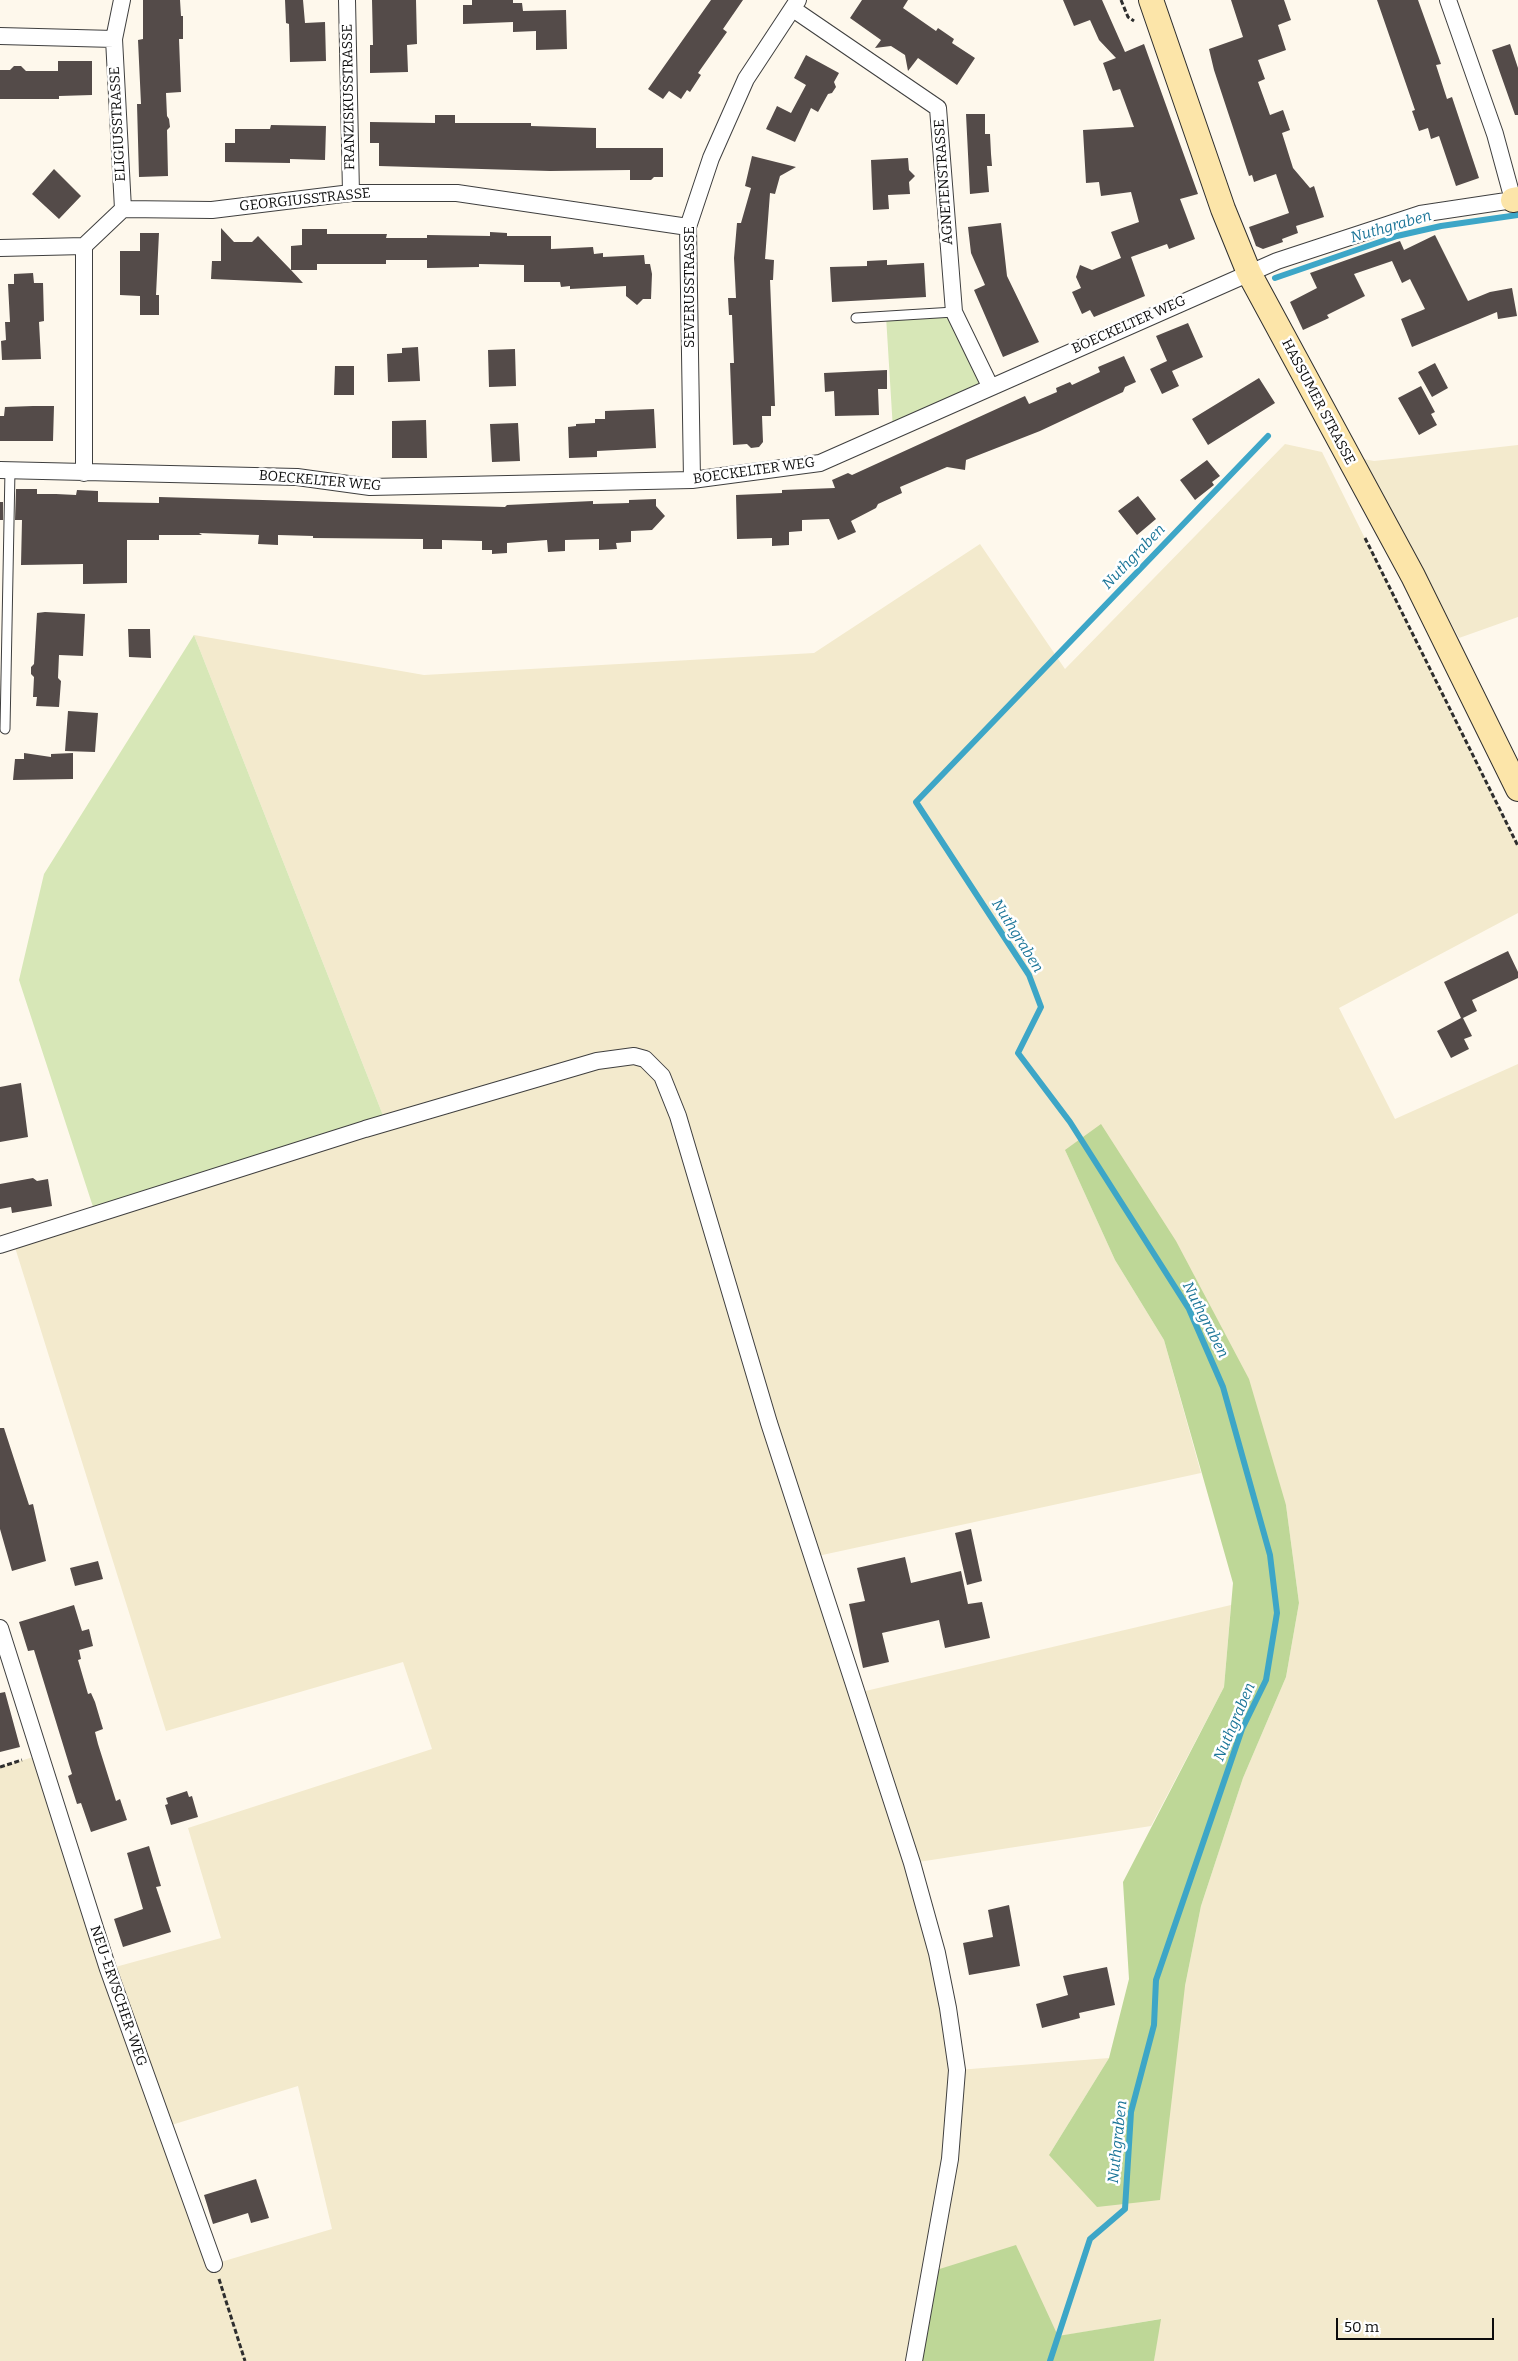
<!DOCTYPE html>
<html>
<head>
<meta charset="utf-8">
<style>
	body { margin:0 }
	#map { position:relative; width:1518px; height:2361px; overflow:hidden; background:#fef8ec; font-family:Bitter,serif }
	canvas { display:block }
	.scale { position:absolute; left:1336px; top:2318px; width:158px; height:22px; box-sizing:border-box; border:2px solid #0c0c0c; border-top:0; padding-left:6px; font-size:15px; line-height:18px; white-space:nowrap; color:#0c0c0c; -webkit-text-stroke:4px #fff; paint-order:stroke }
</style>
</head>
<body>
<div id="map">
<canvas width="1518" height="2361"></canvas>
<div class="scale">50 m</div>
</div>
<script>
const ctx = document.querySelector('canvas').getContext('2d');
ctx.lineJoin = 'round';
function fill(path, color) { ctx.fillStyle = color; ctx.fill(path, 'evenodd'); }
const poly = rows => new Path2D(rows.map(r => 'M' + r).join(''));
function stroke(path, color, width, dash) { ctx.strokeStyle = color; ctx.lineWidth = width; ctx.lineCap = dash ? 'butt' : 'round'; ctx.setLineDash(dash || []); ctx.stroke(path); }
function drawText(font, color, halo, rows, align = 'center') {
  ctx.font = font + ' Bitter,serif'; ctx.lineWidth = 5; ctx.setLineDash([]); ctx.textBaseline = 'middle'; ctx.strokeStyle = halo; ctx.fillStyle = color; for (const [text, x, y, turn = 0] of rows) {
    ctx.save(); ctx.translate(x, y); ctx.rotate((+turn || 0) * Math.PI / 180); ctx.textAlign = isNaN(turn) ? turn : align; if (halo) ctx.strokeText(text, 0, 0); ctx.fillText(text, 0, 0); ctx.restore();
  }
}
const farmland = poly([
	[1285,444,1322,452,1518,846,1518,913,1339,1008,1395,1119,1518,1064,1518,2361,1154,2361,1160,2319,914,2361,0,2361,0,1767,40,1755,108,1969,221,1938,188,1828,432,1749,403,1662,166,1731,13,1241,386,1123,194,635,424,675,814,653,980,544,1065,669],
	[1065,1150,1286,1505,1299,1603,1286,1677,1243,1778,1201,1906,1185,1986,1049,2155,1109,2058,958,2070,912,1863,1151,1826,1224,1687,1231,1605,857,1693,813,1557,1201,1473,1164,1340,1115,1260],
	[298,2086,332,2229,214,2264,165,2127],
	[1518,445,1518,617,1459,638,1363,459,1374,461]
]);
const green = poly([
	[954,312,990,386,893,430,886,316],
	[194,635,386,1123,96,1216,19,980,44,874]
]);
const forest = poly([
	[1101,1124,1176,1241,1249,1379,1286,1505,1299,1603,1286,1677,1243,1778,1201,1906,1185,1986,1160,2200,1097,2207,1049,2155,1109,2058,1129,1979,1123,1882,1224,1687,1233,1583,1164,1340,1115,1260,1065,1150],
	[1016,2245,1058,2336,1161,2319,1154,2361,914,2361,930,2272]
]);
const stream = poly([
	[1275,278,1397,236,1441,226,1518,215],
	[1050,2361,1090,2239,1125,2209,1131,2112,1154,2025,1156,1980,1242,1729,1266,1680,1277,1613,1270,1555,1223,1387,1189,1309,1070,1122,1018,1053,1041,1007,1029,975,916,802,1268,436]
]);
const building = poly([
	[143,0,180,0,181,16,183,16,183,39,179,39,181,92,166,93,167,116,169,119,170,127,167,130,168,176,139,177,137,104,141,104,138,40,143,39],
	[285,0,303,0,305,23,325,22,326,61,290,62,289,24,286,23],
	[372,0,416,0,417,44,407,45,408,72,370,73,370,45,373,45],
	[472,0,513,0,513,3,522,3,523,11,566,10,567,49,536,50,536,31,513,32,513,22,463,24,463,5,472,5],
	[711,0,743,0,723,29,727,32,698,73,701,75,690,92,687,90,681,99,669,91,663,99,648,89],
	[862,0,908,0,903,8,936,31,938,28,954,39,952,43,975,58,957,85,918,58,908,71,905,55,891,46,875,48,881,40,850,18],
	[1063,0,1102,0,1125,52,1144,44,1198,194,1180,199,1195,239,1169,249,1167,244,1131,257,1145,296,1094,317,1090,310,1082,314,1072,292,1081,288,1076,277,1080,265,1092,270,1121,258,1111,232,1139,222,1131,192,1101,196,1099,182,1086,183,1083,130,1134,127,1120,89,1113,91,1103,63,1116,58,1099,40,1090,20,1074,26],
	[1231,0,1284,0,1291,20,1278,25,1286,50,1258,60,1265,79,1258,82,1270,115,1283,110,1290,130,1282,133,1293,168,1310,188,1314,186,1324,217,1296,226,1298,233,1282,239,1283,242,1263,249,1256,246,1249,227,1289,213,1276,174,1254,182,1252,175,1249,176,1214,70,1209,49,1243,37],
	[1377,0,1418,0,1441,64,1436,65,1447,99,1452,97,1479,178,1456,186,1439,136,1431,139,1428,128,1419,131,1412,111,1415,110],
	[1510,44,1518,68,1518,115,1515,115,1492,50],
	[806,55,839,73,834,82,836,87,832,93,828,94,818,112,811,108,795,142,766,129,777,106,791,113,806,85,794,78],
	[58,61,92,61,92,95,59,96,59,99,0,99,0,70,10,70,14,66,21,66,26,71,58,71],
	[966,114,985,114,985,134,990,134,991,154,992,166,987,166,989,192,970,194],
	[435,115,455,115,455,123,531,123,531,126,596,128,596,148,663,148,663,177,654,177,651,180,630,180,630,170,550,171,379,166,379,143,370,143,370,122,435,123],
	[271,125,326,126,325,160,290,159,290,163,225,162,225,143,235,143,235,129,270,129],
	[752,156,796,167,780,176,775,194,770,193,765,259,774,260,773,280,770,280,775,406,771,406,771,416,762,416,763,442,759,447,751,448,747,444,733,445,730,363,734,363,732,315,729,315,728,298,736,298,734,258,737,223,741,223,751,188,745,186],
	[908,158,909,170,915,176,909,182,910,194,888,195,889,209,873,210,871,160],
	[54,169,81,196,59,219,32,194],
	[1001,223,1007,276,1039,342,1003,357,974,290,985,285,971,253,968,227],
	[221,228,234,242,252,242,258,236,291,270,291,246,302,245,302,229,327,229,327,234,387,234,386,238,427,238,427,235,490,236,490,232,507,233,507,236,551,236,551,249,593,247,594,254,603,253,603,257,644,255,645,264,650,264,652,274,651,299,643,299,637,305,626,296,626,286,570,289,570,286,561,287,560,282,524,282,524,265,479,264,479,267,427,268,427,260,386,260,386,264,317,264,317,270,291,270,303,283,211,279,212,261,221,261],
	[140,233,159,233,156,295,159,295,159,315,140,315,140,296,120,295,120,251,140,251],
	[1435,235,1468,301,1490,292,1512,288,1517,316,1498,319,1497,312,1412,347,1401,319,1425,309,1410,279,1402,283,1392,261,1354,274,1365,296,1327,315,1329,318,1303,330,1290,302,1317,288,1310,273,1400,241,1404,250],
	[887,260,887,265,924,263,926,297,832,302,830,267,867,266,867,261],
	[33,273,34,283,43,283,44,321,39,322,41,359,2,360,1,341,6,340,5,322,10,322,8,284,14,284,14,274],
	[1188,323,1203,357,1172,371,1179,386,1162,394,1150,369,1167,361,1156,336],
	[418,347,420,381,388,382,387,354,402,353,402,348],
	[515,349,516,386,489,387,488,350],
	[1124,356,1136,382,1125,387,1123,392,1040,431,966,460,965,470,947,467,900,487,902,493,878,504,876,508,851,521,856,532,838,540,829,519,802,520,802,531,789,532,789,545,772,546,772,538,737,539,736,495,782,493,782,490,835,488,832,480,848,473,852,475,1025,396,1029,404,1057,392,1056,388,1070,382,1072,385,1100,372,1098,367],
	[1435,363,1448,388,1432,397,1418,372],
	[335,366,354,366,354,395,334,395],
	[887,370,887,389,878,389,879,415,835,416,834,391,825,392,824,373],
	[1259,378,1275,403,1208,445,1192,419],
	[1421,386,1435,412,1431,414,1437,425,1419,435,1398,398],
	[33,406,54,406,53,441,0,441,0,416,4,416,5,407],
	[654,409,656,448,597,451,597,457,569,458,568,427,576,426,576,424,595,423,595,419,605,419,605,411],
	[426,420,427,458,392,458,392,421],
	[518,423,520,461,492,462,490,424],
	[1207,460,1220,476,1212,482,1214,485,1195,500,1180,480],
	[16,489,37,489,37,494,56,494,76,495,77,490,98,491,98,502,159,503,159,497,505,507,507,505,593,501,593,504,629,503,629,500,656,499,656,506,665,516,652,530,631,531,631,542,616,543,617,549,599,550,599,539,565,540,565,551,548,552,547,540,507,543,507,553,492,554,492,550,482,550,482,541,442,540,442,549,423,549,423,539,313,538,313,536,278,535,278,545,258,544,259,535,199,533,202,535,159,535,159,540,127,540,127,583,83,584,83,564,21,565,22,520,15,520],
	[1138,496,1156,519,1137,535,1118,511],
	[0,502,3,502,3,520,0,520],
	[45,612,85,614,83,656,59,655,58,678,61,681,59,707,36,706,37,697,33,697,34,677,31,674,31,667,34,664,37,613],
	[128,629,150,629,151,658,129,657],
	[68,711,98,713,95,752,65,751],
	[24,753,51,757,51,754,73,753,73,779,13,780,15,759,24,759],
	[1508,951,1518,972,1518,978,1472,1000,1477,1011,1463,1018,1472,1036,1464,1039,1469,1049,1451,1058,1437,1031,1461,1018,1444,982],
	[21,1083,28,1137,0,1142,0,1087],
	[33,1178,37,1181,48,1179,52,1206,12,1213,11,1207,0,1209,0,1184],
	[0,1428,4,1428,29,1505,33,1504,46,1561,12,1571,0,1529],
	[971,1529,982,1581,967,1585,955,1533],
	[905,1557,911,1583,961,1571,968,1604,982,1602,990,1638,945,1648,939,1620,882,1633,889,1662,863,1668,849,1604,865,1601,857,1568],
	[98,1561,103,1579,75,1586,70,1568],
	[74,1605,82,1631,89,1629,93,1646,79,1650,81,1659,78,1660,88,1694,91,1693,95,1702,103,1729,95,1732,98,1744,116,1801,120,1799,127,1820,91,1832,81,1803,77,1804,68,1776,72,1774,34,1650,28,1651,19,1622],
	[5,1692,20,1747,0,1752,0,1693],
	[187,1791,189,1797,192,1796,198,1817,171,1825,165,1805,168,1804,166,1798],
	[149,1846,161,1886,156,1887,171,1932,123,1947,114,1919,143,1909,127,1853],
	[1009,1905,1020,1966,969,1975,963,1943,993,1937,988,1910],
	[1107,1967,1115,2005,1079,2013,1080,2018,1042,2028,1036,2004,1068,1995,1063,1976],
	[256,2179,269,2218,251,2223,248,2213,213,2224,204,2195]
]);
const path = poly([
	[1121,0,1128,17,1134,21],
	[1365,538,1518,846],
	[0,1767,22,1760],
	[219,2279,245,2361]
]);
const lane = poly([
	[856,318,954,312],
	[5,729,10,470]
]);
const street = poly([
	[122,0,114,39,123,209],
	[347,0,351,193],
	[793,9,938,108,954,312,990,386],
	[0,36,114,39],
	[0,248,84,246,123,209,212,210,351,193,457,193,688,227],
	[0,470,297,477,370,487,692,480,820,463,1277,261,1420,214,1513,200,1495,134,1448,0],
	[84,473,84,246],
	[692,480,688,227,711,158,746,79,798,0],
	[0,1245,365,1129,597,1061,634,1056,645,1059,662,1076,678,1116,769,1423,912,1863,937,1953,948,2008,957,2070,950,2159,914,2361],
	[0,1628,108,1969,214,2264]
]);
const secondary = poly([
	[1151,0,1223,209,1249,273,1413,576,1518,789],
	[1513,200,1518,199]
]);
const streetNames = [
	["FRANZISKUSSTRASSE",349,97,-91],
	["ELIGIUSSTRASSE",118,124,-93],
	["AGNETENSTRASSE",944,182,-94],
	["GEORGIUSSTRASSE",305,200,-6],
	["SEVERUSSTRASSE",690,287,-90],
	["BOECKELTER WEG",1129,325,-24],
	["HASSUMER STRASSE",1318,402,62],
	["BOECKELTER WEG",754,471,-8],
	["BOECKELTER WEG",320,481,5],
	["NEU-ERVSCHER-WEG",118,1996,71]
];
const waterNames = [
	["Nuthgraben",1391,227,-16],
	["Nuthgraben",1134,557,-46],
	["Nuthgraben",1017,936,58],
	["Nuthgraben",1205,1320,63],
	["Nuthgraben",1235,1722,-67],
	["Nuthgraben",1118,2142,-84]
];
fill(farmland, '#f3eacd');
fill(green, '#d7e7b7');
fill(forest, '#bed797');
stroke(stream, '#3da6c7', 6);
fill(building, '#544b49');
stroke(lane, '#3f3f3f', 11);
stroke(street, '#3f3f3f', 18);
stroke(secondary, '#2e2e2e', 26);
stroke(path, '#2e2e2e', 3, [5, 2.5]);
stroke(lane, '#fff', 9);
stroke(street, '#fff', 16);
stroke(secondary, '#fce5a9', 24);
drawText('14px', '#0c0c0c', '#fff', streetNames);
drawText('italic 15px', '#1b7598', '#fff', waterNames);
</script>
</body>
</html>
